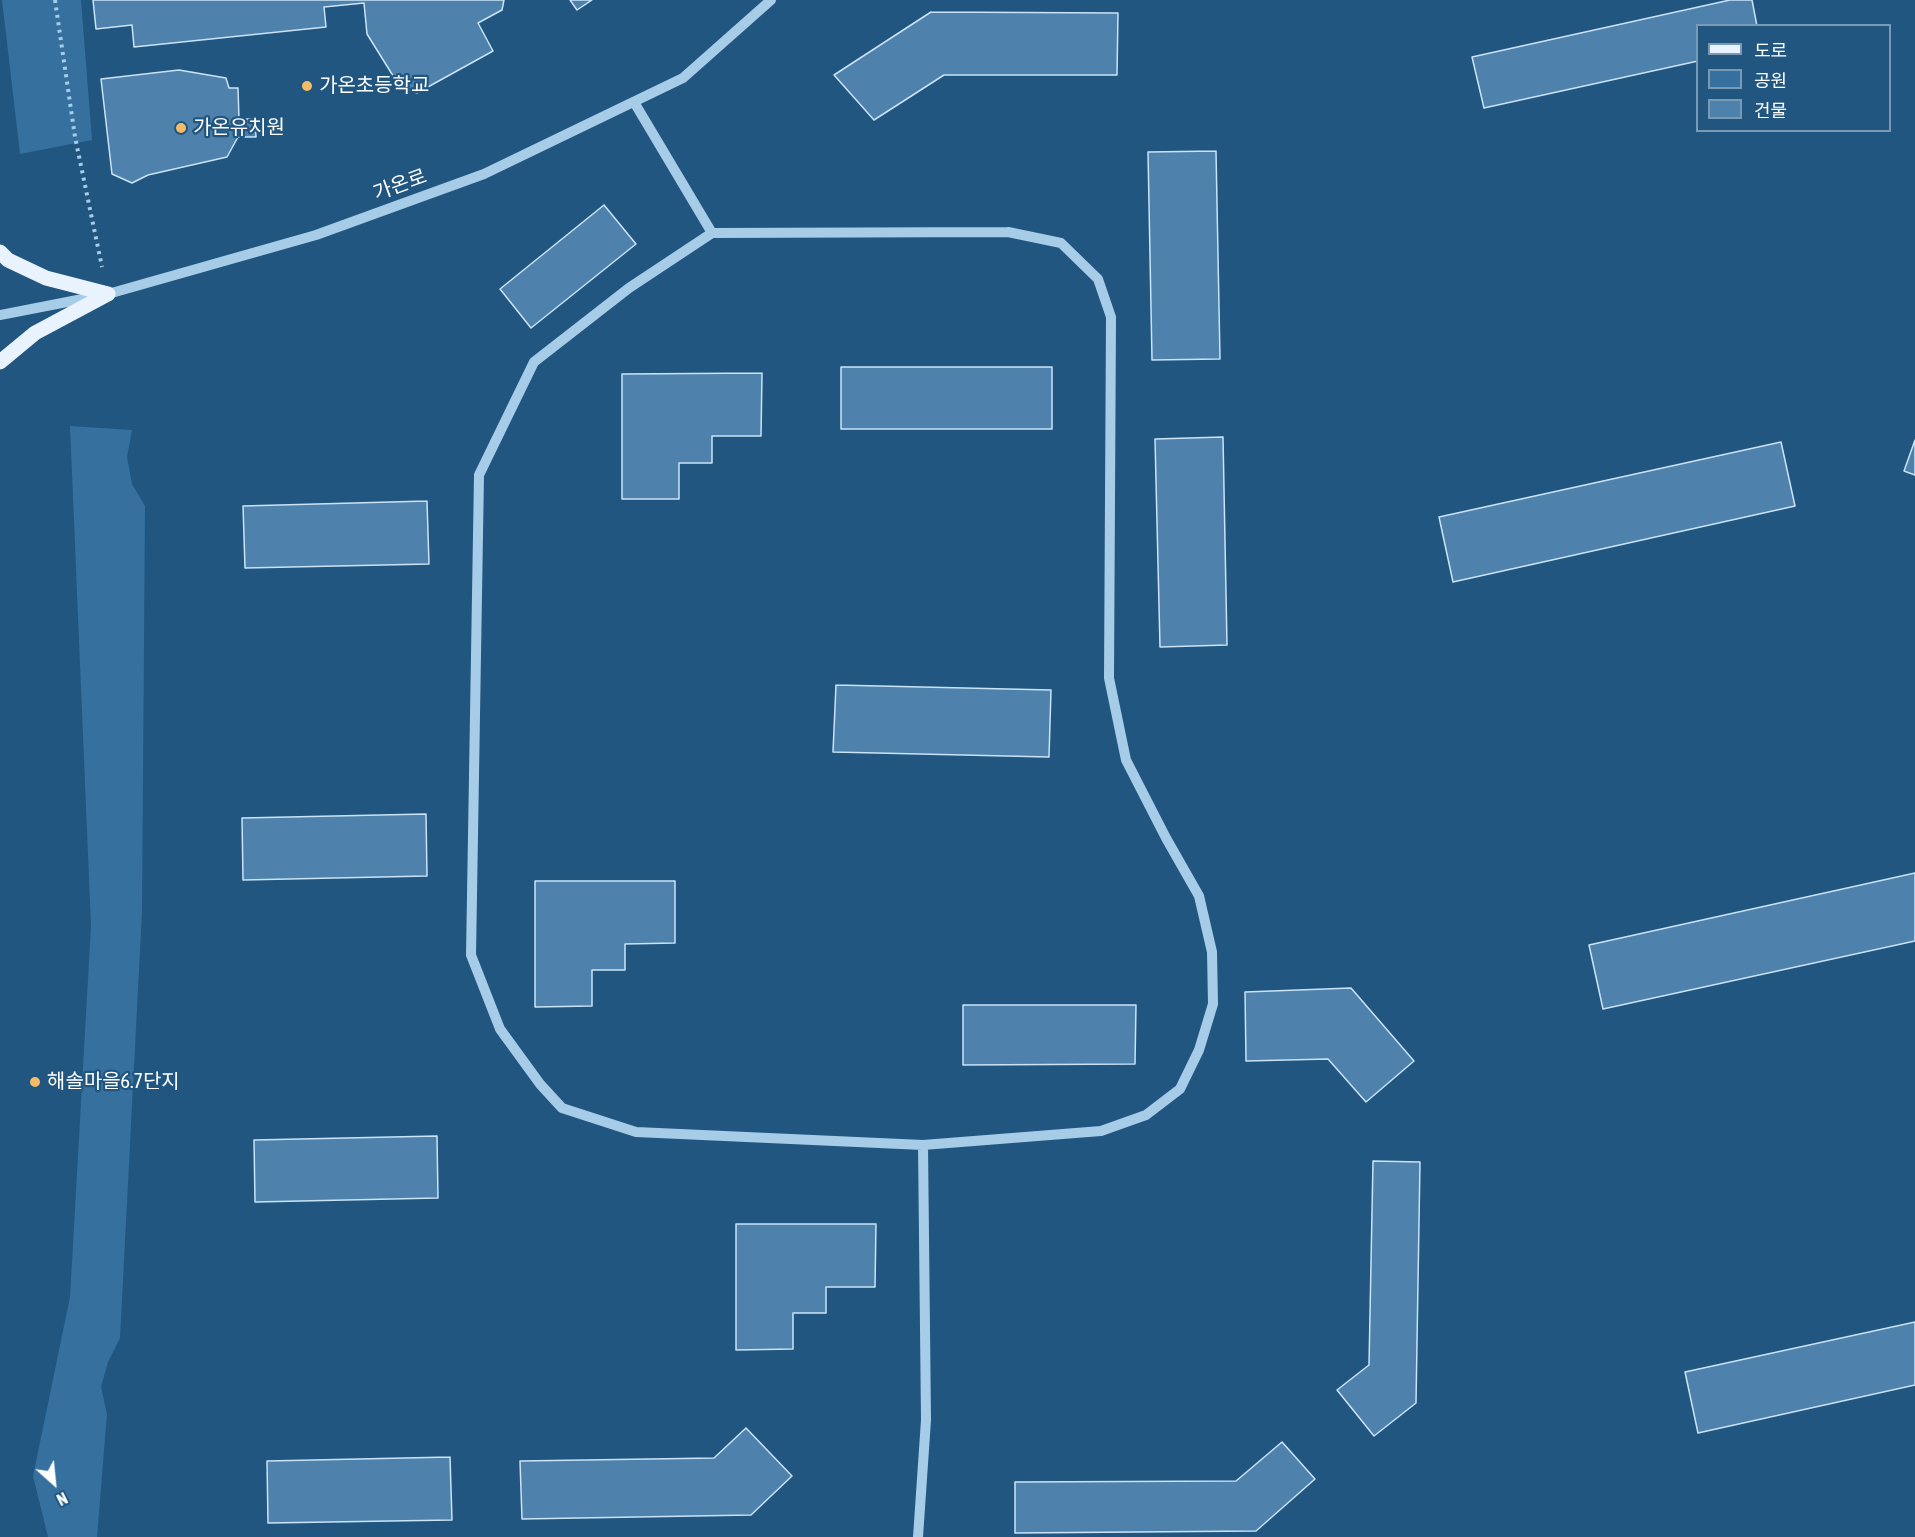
<!DOCTYPE html>
<html>
<head>
<meta charset="utf-8">
<style>
	body { margin:0 }
	#map { position:relative; width:1915px; height:1537px; overflow:hidden; background:#215680; font-family:"Asap Condensed","Noto Sans KR",sans-serif }
	canvas { display:block }
	.legend { position:absolute; left:1696px; top:24px; width:195px; height:108px; box-sizing:border-box; background:#215680; border:2px solid #7a9ab3; margin:0; padding:8px 10px; list-style:none; font-size:18px; color:#fff }
	.legend li { display:flex; align-items:center; gap:12px; height:30px }
	.legend b { width:30px; border:2px solid #7a9ab3 }
	.north { position:absolute; left:24px; top:1453px; width:60px; height:60px; -webkit-text-stroke:4px #215680; paint-order:stroke; rotate:153deg; font-size:16px; font-weight:700; line-height:24px; text-align:center; color:#fff }
	.north::after { content:''; display:block; margin:auto; width:21px; height:27px; background:#fff; clip-path:polygon(50% 0,100% 100%,50% 72%,0 100%) }
</style>
</head>
<body>
<div id="map">
<canvas width="1915" height="1537"></canvas>
<ul class="legend">
<li><b style="height:8px;background:#e9f3fd"></b>도로</li>
<li><b style="height:16px;background:#35709e"></b>공원</li>
<li><b style="height:16px;background:#4e82ac"></b>건물</li>
</ul>
<div class="north">N</div>
</div>
<script>
const ctx = document.querySelector('canvas').getContext('2d');
ctx.lineJoin = 'round';
function fill(path, color) { ctx.fillStyle = color; ctx.fill(path, 'evenodd'); }
const poly = rows => new Path2D(rows.map(r => 'M' + r).join(''));
function stroke(path, color, width, dash) { ctx.strokeStyle = color; ctx.lineWidth = width; ctx.lineCap = dash ? 'butt' : 'round'; ctx.setLineDash(dash || []); ctx.stroke(path); }
function drawText(font, color, halo, rows, align = 'center') {
  ctx.font = font + ' "Asap Condensed","Noto Sans KR",sans-serif'; ctx.lineWidth = 4.5; ctx.setLineDash([]); ctx.textBaseline = 'middle'; ctx.strokeStyle = halo; ctx.fillStyle = color; for (const [text, x, y, turn = 0] of rows) {
    ctx.save(); ctx.translate(x, y); ctx.rotate((+turn || 0) * Math.PI / 180); ctx.textAlign = isNaN(turn) ? turn : align; if (halo) ctx.strokeText(text, 0, 0); ctx.fillText(text, 0, 0); ctx.restore();
  }
}
const green = poly([
	[2,0,81,0,92,140,20,154],
	[70,426,132,430,127,457,132,484,145,506,142,912,120,1338,108,1362,101,1387,107,1414,97,1537,48,1537,33,1476,70,1297,91,926]
]);
const building = poly([
	[93,0,504,0,502,10,478,23,493,51,417,93,400,87,367,34,364,3,324,7,326,27,134,47,132,25,96,29,93,0],
	[570,0,592,0,577,10,570,0],
	[1730,0,1752,0,1757,26,1698,26,1698,61,1484,108,1472,57,1730,0],
	[931,12,1118,13,1117,75,944,75,874,120,834,75,931,12],
	[179,70,226,78,229,88,238,88,239,119,255,119,256,137,238,137,227,157,148,175,132,183,112,174,101,79,179,70],
	[1216,151,1220,359,1152,360,1148,152,1216,151],
	[604,205,636,244,531,328,500,289,604,205],
	[841,367,1052,367,1052,429,841,429,841,367],
	[762,373,761,436,712,436,712,463,679,463,679,499,622,499,622,374,762,373],
	[1223,437,1227,645,1160,647,1155,439,1223,437],
	[1915,440,1915,475,1904,471,1915,440],
	[1781,442,1795,506,1453,582,1439,517,1781,442],
	[427,501,429,564,245,568,243,506,427,501],
	[836,685,1051,690,1049,757,833,752,836,685],
	[426,814,427,876,243,880,242,818,426,814],
	[1915,873,1915,941,1603,1009,1589,945,1915,873],
	[535,881,675,881,675,943,625,944,625,970,592,970,592,1006,535,1007,535,881],
	[1351,988,1414,1061,1366,1102,1328,1059,1246,1061,1245,992,1351,988],
	[963,1005,1136,1005,1135,1064,963,1065,963,1005],
	[437,1136,438,1198,255,1202,254,1140,437,1136],
	[1373,1161,1420,1162,1416,1403,1374,1436,1337,1390,1369,1365,1373,1161],
	[736,1224,876,1224,875,1287,826,1287,826,1313,793,1313,793,1349,736,1350,736,1224],
	[1915,1322,1915,1385,1698,1433,1685,1372,1915,1322],
	[746,1428,792,1476,751,1515,522,1519,520,1461,714,1458,746,1428],
	[1282,1442,1315,1479,1256,1531,1015,1533,1015,1482,1236,1481,1282,1442],
	[450,1457,452,1520,268,1523,267,1461,450,1457]
]);
const path = poly([
	[55,0,75,137,102,267]
]);
const minor = poly([
	[634,102,712,233],
	[1008,232,1061,243,1098,279,1111,317,1109,678,1126,760,1166,838,1199,896,1212,952,1213,1004,1199,1050,1180,1089,1146,1115,1101,1131,923,1145,636,1132,562,1108,540,1084,500,1029,471,955,479,475,534,362,629,288,712,233,1008,232],
	[0,315,108,294,316,235,484,174,683,78,771,0],
	[918,1537,926,1420,923,1145]
]);
const major = poly([
	[0,252,8,260,46,278,108,294],
	[0,362,35,333,108,294]
]);
const markers = [
	[307,86,6,"#f4bc68"],
	[181,128,6,"#f4bc68"],
	[35,1082,6,"#f4bc68"]
];
const poiNames = [
	["가온초등학교",319,86],
	["가온유치원",193,128],
	["해솔마을6.7단지",47,1082]
];
const streetNames = [
	["가온로",400,185,-20]
];
fill(green, '#35709e');
fill(building, '#4e82ac');
stroke(building, '#cbe3f6', 1.5);
stroke(path, '#a7cce8', 4, [3, 4.5]);
stroke(minor, '#a7cce8', 10);
stroke(major, '#e9f3fd', 15);
for (const [x, y, r, color] of markers) { const dot = new Path2D(); dot.arc(x, y, r, 0, 2 * Math.PI); ctx.fillStyle = color; ctx.fill(dot); stroke(dot, '#215680', 2); }
drawText('20px', '#fff', '#215680', poiNames, 'left');
drawText('20px', '#fff', '#215680', streetNames);
</script>
</body>
</html>
